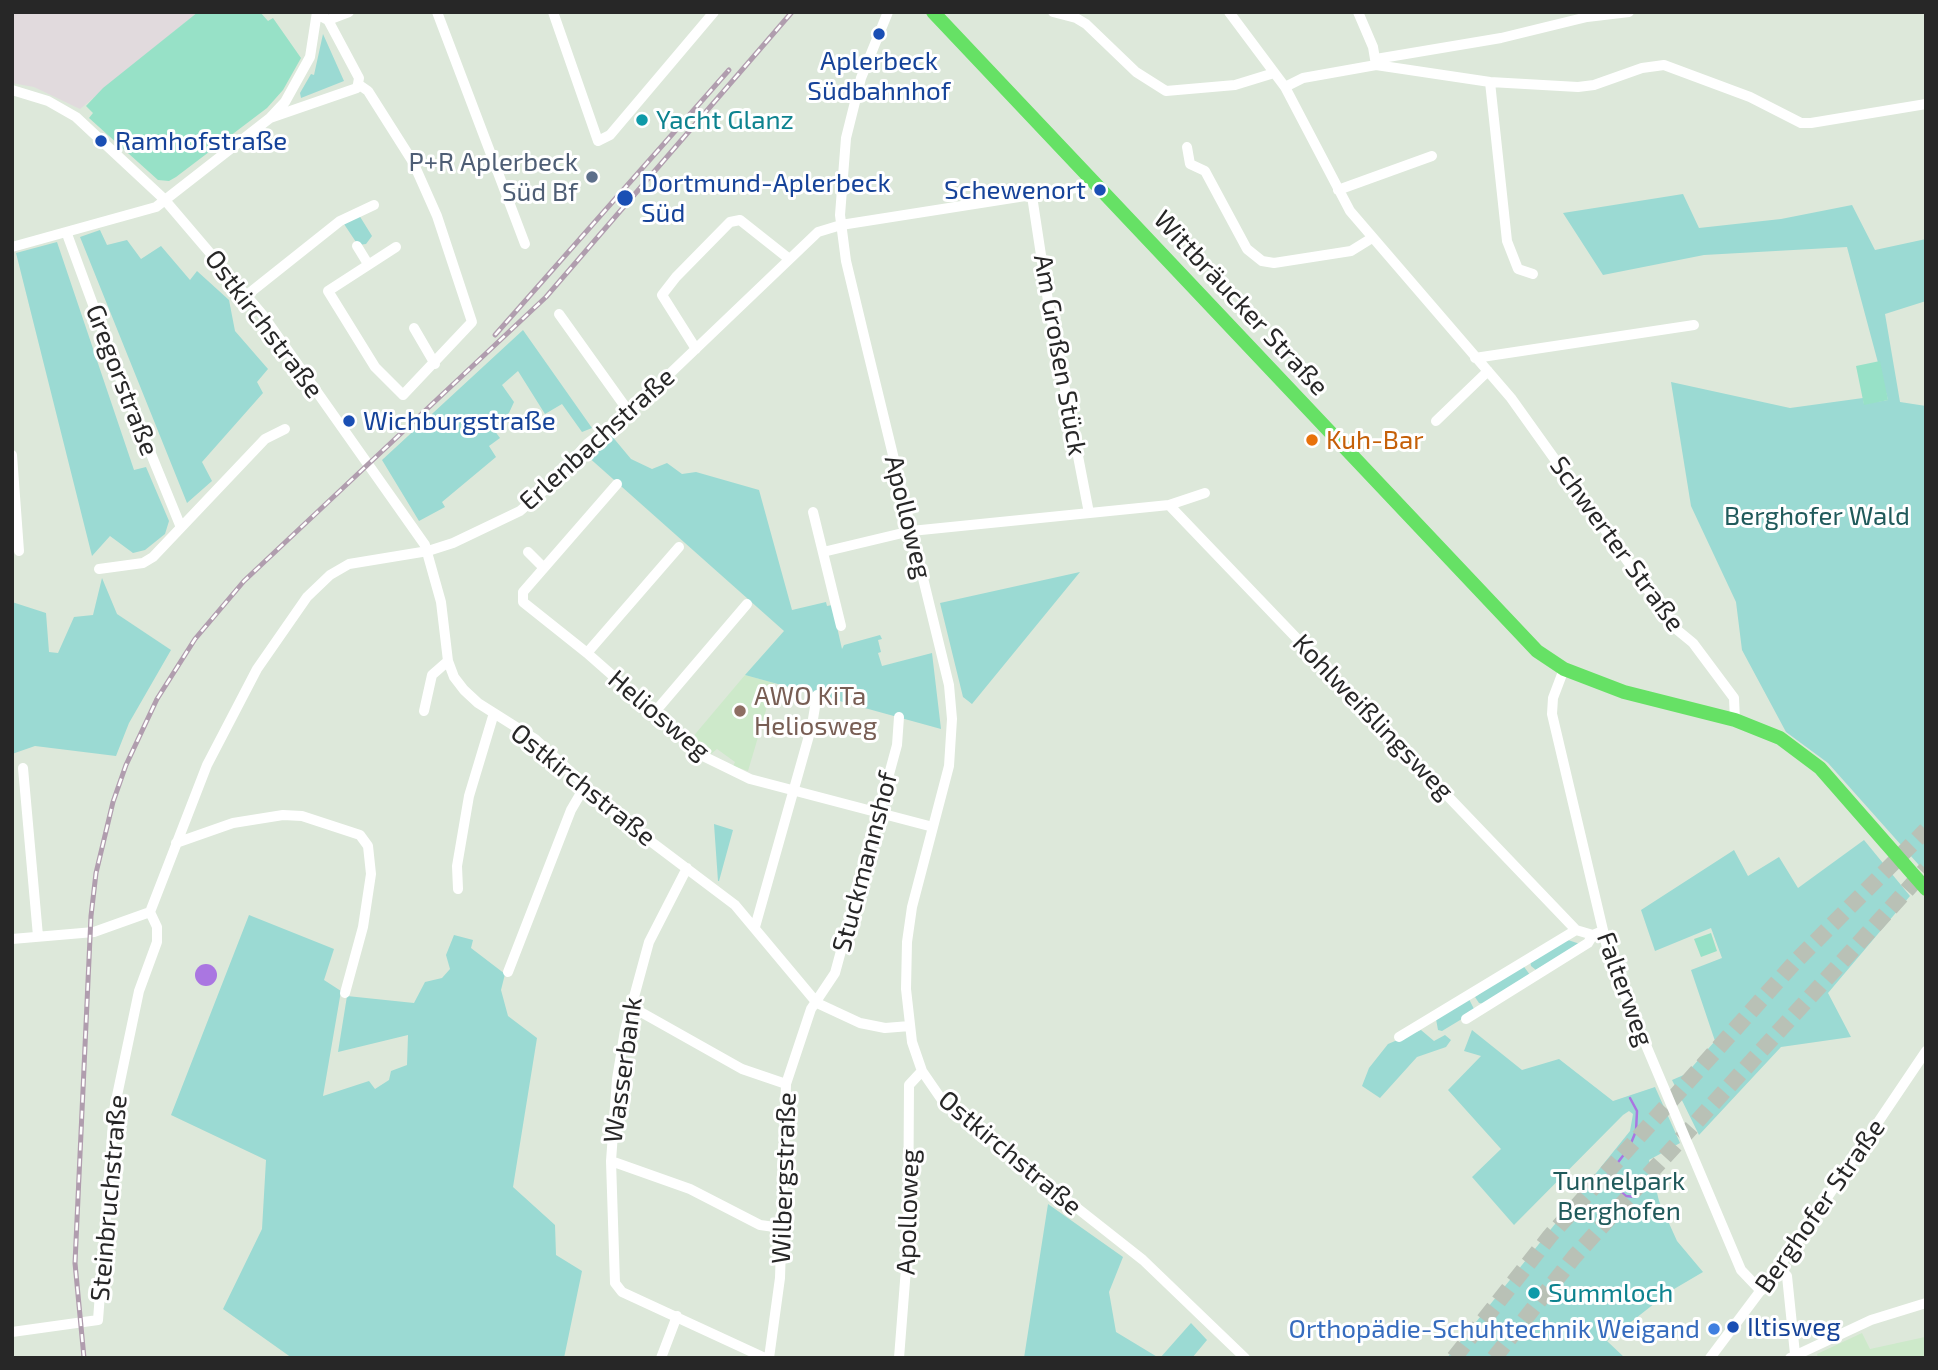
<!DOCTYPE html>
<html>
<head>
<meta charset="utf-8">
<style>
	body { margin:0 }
	#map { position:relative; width:1938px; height:1370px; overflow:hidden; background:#dde8da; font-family:"Exo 2",sans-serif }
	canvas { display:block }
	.frame { position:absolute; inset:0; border:14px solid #272727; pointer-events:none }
</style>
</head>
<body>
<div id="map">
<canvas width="1938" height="1370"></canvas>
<div class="frame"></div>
</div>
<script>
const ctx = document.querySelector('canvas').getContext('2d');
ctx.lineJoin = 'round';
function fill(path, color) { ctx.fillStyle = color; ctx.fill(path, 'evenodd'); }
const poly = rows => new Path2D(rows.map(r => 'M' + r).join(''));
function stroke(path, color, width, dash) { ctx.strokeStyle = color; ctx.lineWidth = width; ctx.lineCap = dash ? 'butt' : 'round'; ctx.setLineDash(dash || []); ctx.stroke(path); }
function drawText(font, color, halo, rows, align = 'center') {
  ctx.font = font + ' "Exo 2",sans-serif'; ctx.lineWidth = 6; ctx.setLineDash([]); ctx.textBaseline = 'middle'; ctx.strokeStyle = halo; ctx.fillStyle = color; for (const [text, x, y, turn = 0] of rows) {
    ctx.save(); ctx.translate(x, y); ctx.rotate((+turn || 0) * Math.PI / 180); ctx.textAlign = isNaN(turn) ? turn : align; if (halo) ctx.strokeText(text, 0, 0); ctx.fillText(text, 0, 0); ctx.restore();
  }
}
const industrial = poly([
	[12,12,198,12,80,109,34,87,12,83]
]);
const education = poly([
	[745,675,774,683,748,771,733,766,735,762,717,749,711,754,691,739],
	[1862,1333,1870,1349,1925,1337,1926,1358,1818,1358,1817,1354]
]);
const green = poly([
	[323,34,344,81,301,98,300,93,311,74,314,75],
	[1683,194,1699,228,1781,219,1852,205,1875,250,1926,239,1926,301,1885,314,1900,402,1926,406,1926,873,1828,763,1786,732,1742,650,1736,602,1691,506,1671,382,1790,408,1863,398,1864,404,1888,400,1847,247,1704,255,1603,275,1563,213],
	[359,215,372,236,366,244,358,245,344,224],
	[100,230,107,245,127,240,141,259,161,246,190,280,197,271,229,300,235,331,268,369,257,382,263,393,202,462,212,481,187,503,80,237],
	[57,242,134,470,146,467,169,521,165,534,145,550,133,553,110,536,92,556,16,253],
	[523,330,592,428,582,432,562,404,545,414,518,371,502,385,514,402,509,413,491,426,500,438,489,446,496,457,442,502,445,507,419,521,382,460],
	[611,435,631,459,652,469,667,463,682,474,696,472,759,490,792,610,826,602,827,606,832,605,842,649,844,645,880,635,882,639,878,640,881,652,878,653,882,666,932,653,941,729,745,675,784,631,586,455],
	[1080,572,972,704,963,697,940,603],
	[102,578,117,614,171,650,129,723,116,756,35,746,12,754,12,602,46,613,49,652,58,653,74,617,93,615],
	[714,824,733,830,719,881,718,881],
	[1864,840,1910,896,1828,993,1851,1037,1781,1047,1699,1135,1672,1080,1686,1074,1715,1041,1691,970,1722,958,1711,928,1655,951,1641,910,1734,850,1748,876,1779,857,1798,888],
	[249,915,334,949,324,980,341,991,323,1096,369,1081,375,1089,389,1080,391,1071,407,1065,408,1035,338,1052,347,996,414,1003,425,982,442,978,450,969,446,955,454,935,473,940,471,948,505,974,501,990,508,1016,537,1038,513,1187,555,1225,556,1255,582,1271,564,1358,292,1358,223,1309,262,1229,266,1160,171,1115],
	[1568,940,1580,944,1536,970,1531,966,1530,960],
	[1522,964,1530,975,1484,1004,1479,1003,1475,997],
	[1468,997,1475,1011,1442,1031,1438,1030,1436,1019],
	[1421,1030,1434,1041,1445,1035,1451,1040,1446,1047,1417,1057,1380,1098,1362,1086,1369,1068,1388,1044],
	[1472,1030,1522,1070,1559,1059,1613,1101,1655,1087,1680,1143,1649,1160,1659,1201,1677,1241,1703,1272,1669,1292,1607,1341,1625,1358,1447,1358,1630,1131,1633,1114,1629,1111,1623,1115,1514,1225,1472,1177,1501,1149,1448,1090,1481,1056,1464,1051],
	[1048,1204,1123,1257,1109,1292,1116,1332,1159,1358,1024,1358],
	[1191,1323,1207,1340,1192,1358,1160,1358]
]);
const pitch = poly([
	[198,12,260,12,268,21,273,18,301,58,283,90,267,108,176,177,169,181,158,180,89,118,93,113,86,106,103,88],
	[1880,361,1888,400,1864,405,1856,366],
	[1711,933,1717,951,1701,957,1694,939]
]);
const water = poly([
	'195 975a11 11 0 1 1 22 0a11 11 0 1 1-22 0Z'
]);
const stream = poly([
	[1605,1179,1629,1148,1636,1131,1637,1111,1630,1098],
	[1613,1186,1626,1196,1635,1197,1655,1179,1667,1181]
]);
const highwayTunnel = poly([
	[1454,1358,1550,1236,1795,962,1926,830],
	[1494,1358,1574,1257,1926,869]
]);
const minor = poly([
	[437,12,525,244],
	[553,12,598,141,610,135,714,12],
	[888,12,861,78,846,138,840,215,846,261,864,336,949,685,952,719,949,766,912,907,907,942,906,989,912,1042,922,1071,944,1103,1143,1260,1245,1358],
	[1053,12,1076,18,1086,24,1136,72,1166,91,1235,85,1274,73],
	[1229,12,1285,87,1350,211,1511,398,1676,629,1693,643,1734,698,1735,720],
	[1358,12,1373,47,1376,65],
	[317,14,328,20,359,78,358,84,368,91,413,162,437,216,472,322,403,395,375,367,328,291,396,247],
	[328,20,349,12],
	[1376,59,1501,38,1587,17,1629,12],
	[1490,82,1507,241,1518,269,1533,274],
	[1285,87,1303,78,1376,65,1490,82,1578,87,1594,85,1642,68,1664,65,1750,97,1801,123,1811,123,1926,104],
	[12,90,48,101,76,117,164,199,262,314,425,545,441,602,448,661,454,677,464,690,478,703,535,739,625,822,735,905,817,1003,860,1023,885,1028,910,1026],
	[270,118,357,88,358,84],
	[1187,147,1190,164,1205,171,1247,249,1262,261,1274,263,1351,251,1372,238],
	[1338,190,1432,156],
	[1032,196,1048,301,1089,513],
	[67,234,120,378,180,525],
	[357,246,368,264],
	[12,247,156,207,270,118,285,102,310,57,317,12],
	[247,295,340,221,374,205],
	[559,314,629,412],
	[414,328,435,364],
	[696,349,662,295,676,277,730,222,740,220,788,258],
	[1475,358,1694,325],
	[1436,421,1488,371],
	[12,455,19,551],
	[617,484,523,592,523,602,587,653,705,757,750,779,933,827],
	[1169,505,1576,930,1593,935,1603,931],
	[813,512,841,626],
	[528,552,543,567],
	[823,552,911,531,1169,505,1205,493],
	[99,569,143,563,153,557,265,439,285,429],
	[587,653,679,547],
	[1564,669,1553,698,1552,714,1610,960,1741,1270,1761,1291],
	[424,711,432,675,448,661],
	[654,713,747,604],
	[23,768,38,936],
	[176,843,233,823,283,815,302,816,360,835,368,846,371,874,363,927,345,993],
	[687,868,649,942,625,1030,617,1079,611,1161,615,1283,622,1292,765,1358],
	[458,889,457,866,469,796,494,713],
	[755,927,812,725,817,695],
	[12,939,94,932,150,912,207,765,257,669,307,597,330,575,349,564,428,551,453,543,520,511,548,487,587,444,637,405,818,232,841,225,1076,188,1091,180],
	[508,972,571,810,585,786],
	[630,1006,742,1069,786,1084],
	[1466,1019,1588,943,1593,935],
	[1399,1037,1576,930],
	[611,1161,690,1189,760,1225,782,1228],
	[1779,1267,1787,1276,1795,1354],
	[12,1332,98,1320,114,1110,139,991,157,942,157,927,150,912],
	[661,1358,677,1316],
	[769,1358,780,1278,786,1084,811,1009,835,973,897,745,899,717],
	[899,1358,908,1243,909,1085,922,1071],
	[1710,1358,1800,1238,1926,1051],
	[1790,1358,1871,1320,1926,1303]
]);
const major = poly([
	[933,12,1537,651,1564,669,1624,692,1735,720,1780,738,1820,768,1926,889]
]);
const rail = poly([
	[495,335,729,70],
	[84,1358,75,1263,91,916,96,873,113,802,126,765,157,699,195,639,244,581,546,297,792,12]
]);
const markers = [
	[879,34,7,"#1a4fb4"],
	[642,120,7,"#0f9aa8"],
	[101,141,7,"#1a4fb4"],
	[592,177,7,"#5c6f8a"],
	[1100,190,7,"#1a4fb4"],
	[625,198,9,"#1a4fb4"],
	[349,421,7,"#1a4fb4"],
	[1312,440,7,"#e8710a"],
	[740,711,7,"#8d6e63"],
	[1534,1293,7,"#0f9aa8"],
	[1733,1327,7,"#1a4fb4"],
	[1714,1329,7,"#3f7fe0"]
];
const transitNames = [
	["Aplerbeck",879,61,"center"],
	["Südbahnhof",879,91,"center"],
	["Ramhofstraße",115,141],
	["Dortmund-Aplerbeck",641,183],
	["Süd",641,213],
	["Schewenort",1086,190,"right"],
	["Wichburgstraße",363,421],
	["Iltisweg",1747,1327]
];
const cultureNames = [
	["Yacht Glanz",656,120],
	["Summloch",1548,1293]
];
const serviceNames = [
	["P+R Aplerbeck",578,162],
	["Süd Bf",578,192]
];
const streetNames = [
	["Wittbräucker Straße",1241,303,47],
	["Ostkirchstraße",264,324,53],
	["Am Großen Stück",1060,355,80],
	["Gregorstraße",122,380,69],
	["Erlenbachstraße",597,439,-42],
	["Apolloweg",908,517,76],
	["Schwerter Straße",1617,544,54],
	["Heliosweg",659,715,40],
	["Kohlweißlingsweg",1373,717,46],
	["Ostkirchstraße",583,785,39],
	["Stuckmannshof",865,862,-75],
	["Falterweg",1625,989,70],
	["Wasserbank",623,1070,-82],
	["Ostkirchstraße",1010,1153,40],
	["Wilbergstraße",784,1178,-88],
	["Steinbruchstraße",109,1198,-85],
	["Berghofer Straße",1820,1206,-55],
	["Apolloweg",908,1212,-88]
];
const foodNames = [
	["Kuh-Bar",1326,440]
];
const parkNames = [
	["Berghofer Wald",1817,516],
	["Tunnelpark",1619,1181],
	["Berghofen",1619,1211]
];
const educationNames = [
	["AWO KiTa",754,696],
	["Heliosweg",754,726]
];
const shopNames = [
	["Orthopädie-Schuhtechnik Weigand",1700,1329]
];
fill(industrial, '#e1dadd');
fill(education, '#cde9ca');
fill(green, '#9bdad3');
fill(pitch, '#97e1c7');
fill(water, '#aa76e1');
stroke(stream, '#aa76e1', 2.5);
stroke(highwayTunnel, '#b9c1b6', 16, [16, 8]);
stroke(minor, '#fff', 10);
stroke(major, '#66e165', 14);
stroke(rail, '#b09dae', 5);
stroke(rail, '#fff', 2.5, [8]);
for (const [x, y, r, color] of markers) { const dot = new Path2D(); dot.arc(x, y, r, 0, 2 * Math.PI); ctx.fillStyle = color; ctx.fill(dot); stroke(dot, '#fff', 2.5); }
drawText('26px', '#164399', '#fff', transitNames, 'left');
drawText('26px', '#0d838f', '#fff', cultureNames, 'left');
drawText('26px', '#4e5e75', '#fff', serviceNames, 'right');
drawText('26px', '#272727', '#fff', streetNames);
drawText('26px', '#c56008', '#fff', foodNames, 'left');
drawText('26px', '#205a5b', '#fff', parkNames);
drawText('26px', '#785e54', '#fff', educationNames, 'left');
drawText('26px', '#366cbe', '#fff', shopNames, 'right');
</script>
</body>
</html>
